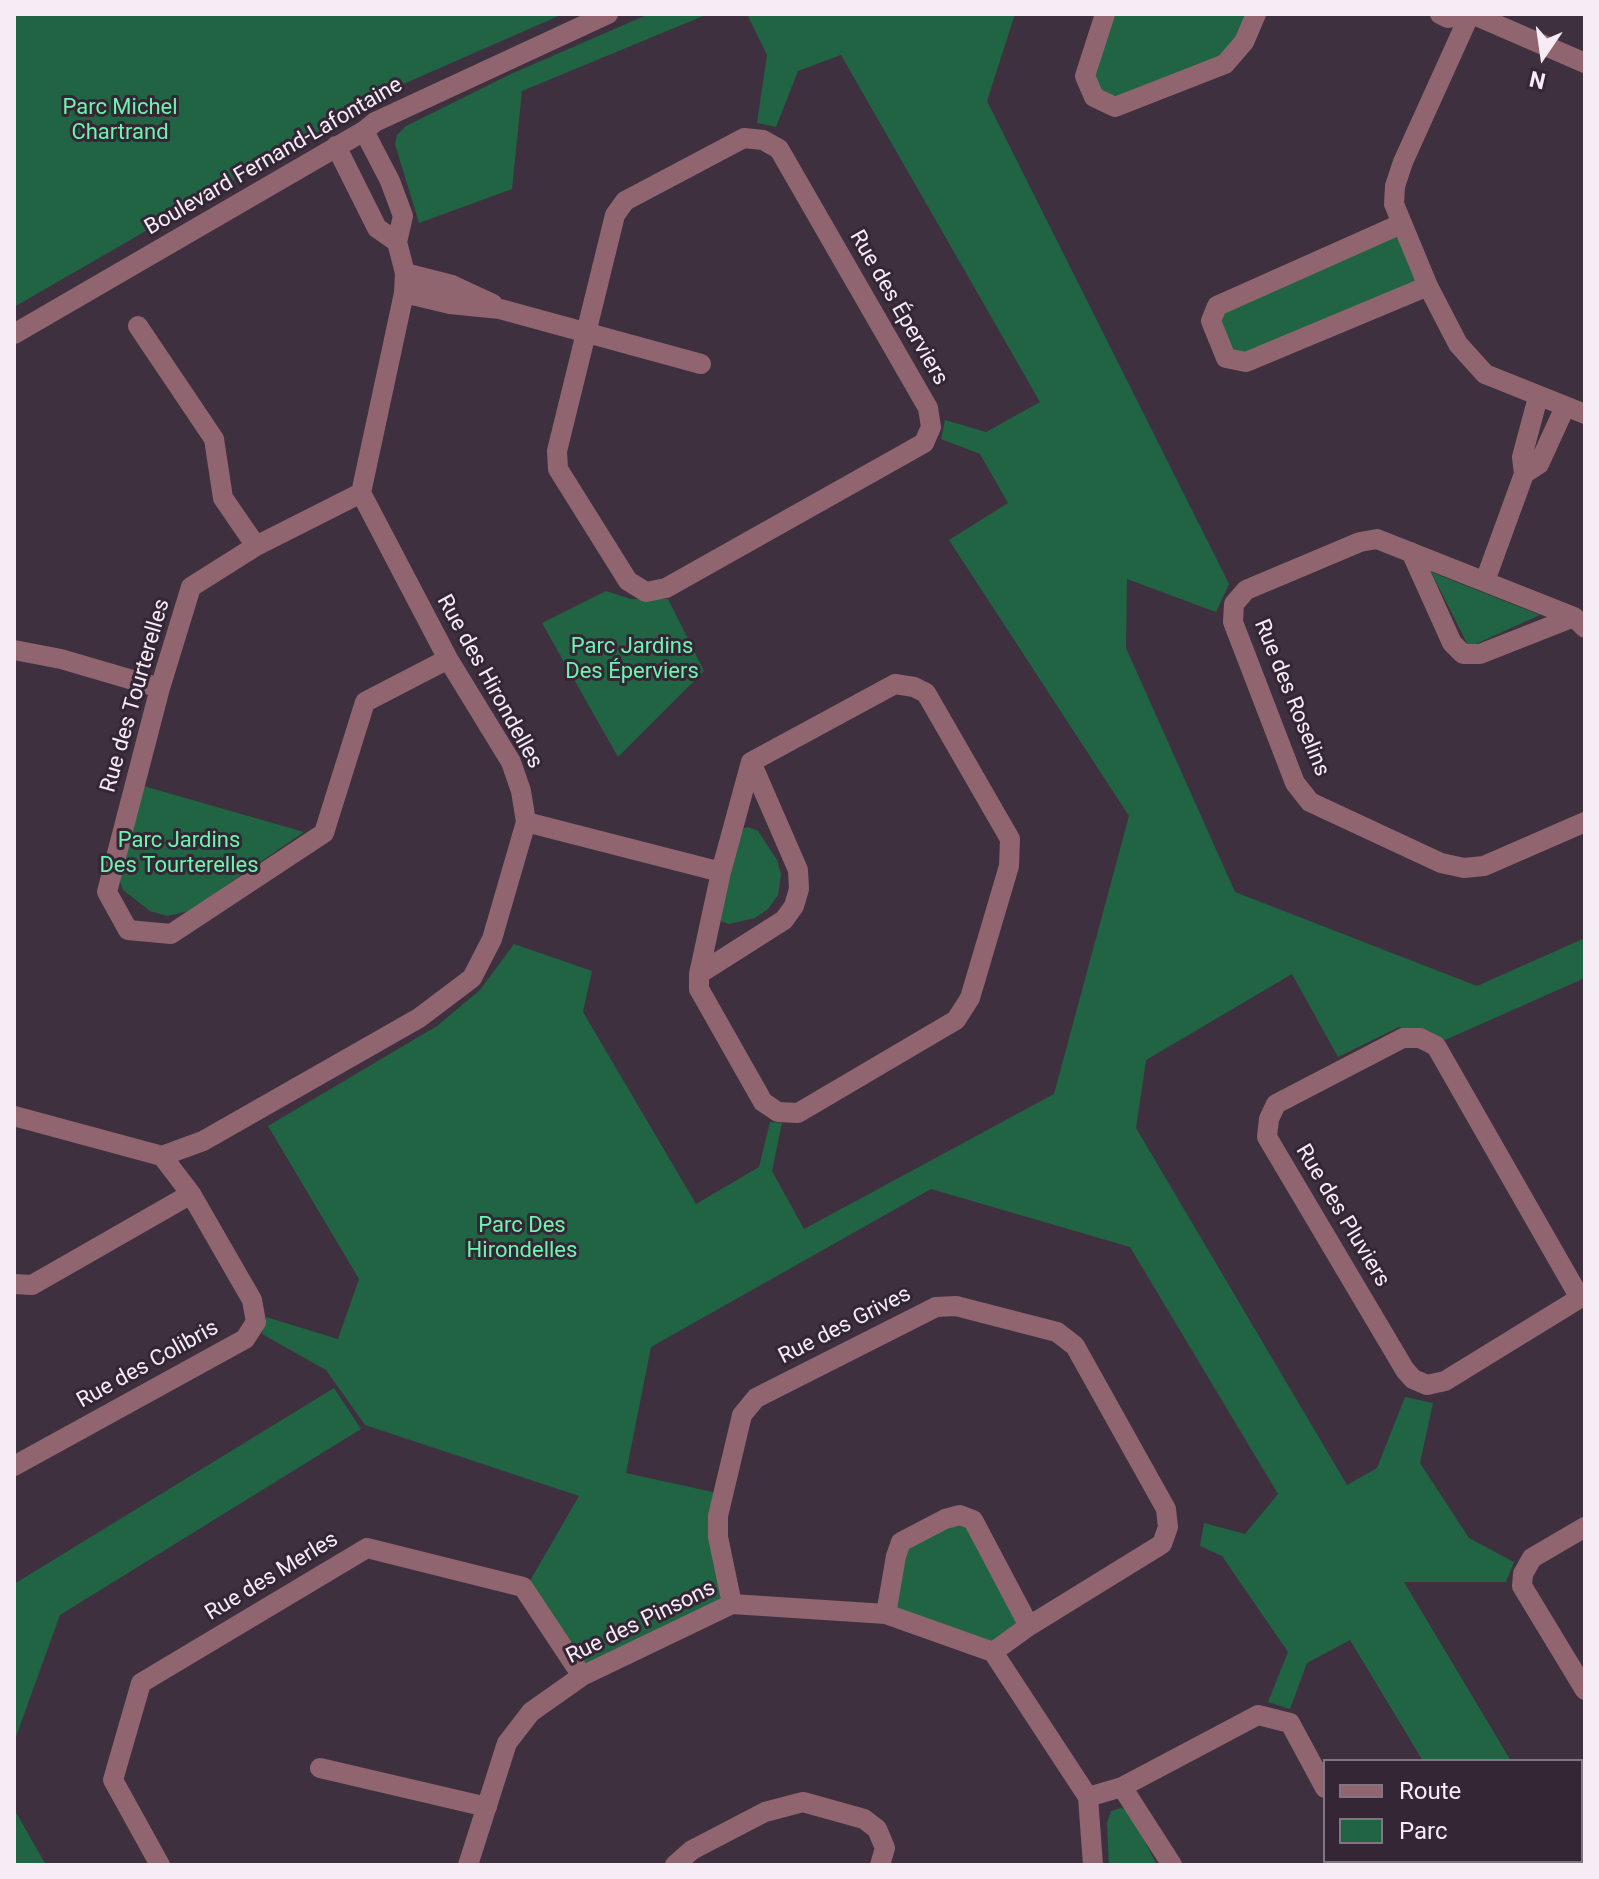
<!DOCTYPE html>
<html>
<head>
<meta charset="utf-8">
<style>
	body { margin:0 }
	#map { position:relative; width:1599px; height:1879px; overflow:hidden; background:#3f303f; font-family:Roboto,sans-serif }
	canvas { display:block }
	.frame { position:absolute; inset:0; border:16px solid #f6ecf6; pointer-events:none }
	.legend { position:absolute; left:1323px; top:1759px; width:260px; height:104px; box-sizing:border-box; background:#352635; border:2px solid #827582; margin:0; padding:10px 14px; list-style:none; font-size:24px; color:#f6ecf6 }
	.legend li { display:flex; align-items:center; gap:16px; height:40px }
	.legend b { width:40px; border:2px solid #827582 }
	.north { position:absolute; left:1503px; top:16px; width:80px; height:80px; -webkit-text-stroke:6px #352635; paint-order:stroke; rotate:193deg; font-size:22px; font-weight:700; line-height:32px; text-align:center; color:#f6ecf6 }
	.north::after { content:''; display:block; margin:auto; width:28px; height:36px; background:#f6ecf6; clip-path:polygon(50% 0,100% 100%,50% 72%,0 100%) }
</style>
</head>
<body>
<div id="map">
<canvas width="1599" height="1879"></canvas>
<div class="frame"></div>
<ul class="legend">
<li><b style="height:10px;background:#90656f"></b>Route</li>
<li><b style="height:22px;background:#206443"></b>Parc</li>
</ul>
<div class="north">N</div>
</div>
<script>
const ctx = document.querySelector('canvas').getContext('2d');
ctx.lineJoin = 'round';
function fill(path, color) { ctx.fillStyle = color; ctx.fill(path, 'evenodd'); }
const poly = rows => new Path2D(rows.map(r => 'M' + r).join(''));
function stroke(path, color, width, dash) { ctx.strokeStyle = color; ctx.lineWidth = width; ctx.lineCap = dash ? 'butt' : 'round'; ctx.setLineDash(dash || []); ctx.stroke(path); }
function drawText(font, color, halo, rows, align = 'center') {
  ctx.font = font + ' Roboto,sans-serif'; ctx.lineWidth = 6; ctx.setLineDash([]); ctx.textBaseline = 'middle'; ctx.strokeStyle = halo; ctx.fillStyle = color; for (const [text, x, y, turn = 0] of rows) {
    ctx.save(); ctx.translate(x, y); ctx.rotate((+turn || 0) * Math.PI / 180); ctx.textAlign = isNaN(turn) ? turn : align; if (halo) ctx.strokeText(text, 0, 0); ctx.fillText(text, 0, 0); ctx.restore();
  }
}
const green = poly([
	[14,14,563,14,392,89,14,307],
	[649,14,708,14,522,91,512,189,419,223,395,144,397,135,406,126,511,74],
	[747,14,1015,14,987,101,1229,584,1216,612,1127,579,1126,648,1235,892,1477,986,1585,938,1585,978,1445,1040,1399,1027,1338,1057,1292,974,1146,1060,1136,1128,1347,1485,1377,1468,1405,1397,1433,1403,1420,1463,1469,1538,1514,1562,1506,1582,1404,1582,1511,1761,1423,1761,1350,1640,1307,1663,1290,1709,1268,1702,1288,1652,1222,1556,1200,1546,1204,1523,1245,1534,1278,1494,1130,1247,931,1189,651,1347,626,1473,717,1493,708,1530,727,1602,583,1671,527,1586,579,1496,365,1425,326,1370,262,1334,266,1317,338,1339,359,1279,268,1126,437,1026,480,990,514,944,592,971,583,1012,696,1204,759,1167,770,1122,782,1123,772,1171,804,1229,1054,1094,1129,816,949,540,1008,503,980,454,941,439,945,420,986,432,1040,402,841,55,798,71,776,127,757,123,767,55],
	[1105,14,1256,14,1225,64,1115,107,1085,76],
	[1401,224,1428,286,1246,362,1226,358,1217,306],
	[1431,572,1540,615,1469,647],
	[606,591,631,599,668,599,704,671,618,757,542,623],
	[140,785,304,832,189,911,167,916,150,911,123,890,118,876],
	[748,827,758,831,777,860,781,874,778,895,768,909,755,918,729,924,718,920,736,830],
	[334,1388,361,1429,60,1615,14,1742,14,1584],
	[947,1523,971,1523,1024,1624,992,1648,890,1612,905,1544],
	[1121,1808,1129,1811,1157,1865,1109,1865,1107,1823,1111,1811],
	[14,1809,46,1865,14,1865]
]);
const minor = poly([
	[1105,14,1085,76,1094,97,1115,107,1225,64,1244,42,1256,14],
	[1440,14,1448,18,1467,14],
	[1470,14,1403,162,1395,186,1394,204,1428,286,1458,344,1485,374,1585,414],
	[1472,14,1585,63],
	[744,138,763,140,779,149,928,408,931,427,924,443,666,588,646,592,628,581,558,469,557,451,615,215,625,201,744,138],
	[336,146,377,228,397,242],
	[1401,224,1217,306,1211,321,1226,358,1246,362,1428,286],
	[405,273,452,285,493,304],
	[404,293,450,304,500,309,701,364],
	[138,326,214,439,223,498,256,546],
	[14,334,364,131,375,122,608,14],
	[1538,397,1522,457,1524,474,1539,464,1565,407],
	[361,493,256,546,191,587,160,688,107,892,128,930,171,934,324,833,365,702,448,659],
	[1411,552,1452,643,1463,654,1480,654,1574,617],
	[1485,581,1524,474],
	[1585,628,1574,617,1377,539,1360,542,1246,590,1234,604,1233,622,1295,783,1310,802,1441,863,1464,868,1484,866,1585,822],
	[14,650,61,659,160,688],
	[895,684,914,687,926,693,1010,839,1009,866,970,998,956,1020,798,1113,778,1112,763,1102,699,989,699,974,721,872,751,762,895,684],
	[526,822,721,872],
	[699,974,784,920,794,906,799,889,798,870,751,762],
	[14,1116,162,1156,203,1141,419,1018,472,978,492,939,526,822,521,791,511,762,448,659,361,493,404,293,405,273,397,242,403,216,390,181,364,131],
	[14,1284,32,1285,191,1194],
	[1580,1298,1436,1046,1420,1038,1403,1038,1276,1104,1269,1119,1267,1137,1405,1370,1413,1379,1427,1385,1445,1381,1580,1298,1585,1295],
	[14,1466,245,1339,256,1322,252,1300,191,1194,162,1156],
	[1585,1527,1532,1558,1523,1574,1522,1586,1585,1690],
	[732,1604,718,1537,718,1516,742,1415,756,1398,936,1307,956,1306,1057,1332,1075,1346,1166,1509,1168,1527,1162,1544,1029,1626,993,1652],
	[886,1614,896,1556,901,1542,945,1519,960,1515,973,1520,1029,1626],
	[320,1768,487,1807],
	[1122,1787,1172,1865],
	[1088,1797,1122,1787,1258,1715,1290,1723,1325,1788],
	[1364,1861,1367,1865],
	[160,1865,113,1780,141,1683,367,1548,523,1587,582,1676],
	[468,1865,507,1743,531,1712,582,1676,732,1604,886,1614,993,1652,1088,1797,1093,1865],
	[675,1865,692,1850,765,1812,803,1802,864,1819,877,1829,885,1848,880,1865]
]);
const parkNames = [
	["Parc Michel",120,108],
	["Chartrand",120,133],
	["Parc Jardins",632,647],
	["Des Éperviers",632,672],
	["Parc Jardins",179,841],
	["Des Tourterelles",179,866],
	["Parc Des",522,1226],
	["Hirondelles",522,1251]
];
const streetNames = [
	["Boulevard Fernand-Lafontaine",274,157,-30],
	["Rue des Éperviers",898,308,60],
	["Rue des Hirondelles",489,682,61],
	["Rue des Tourterelles",136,696,-74],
	["Rue des Roselins",1291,698,68],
	["Rue des Pluviers",1342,1216,59],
	["Rue des Grives",845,1326,-27],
	["Rue des Colibris",148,1365,-29],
	["Rue des Merles",272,1577,-31],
	["Rue des Pinsons",641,1623,-26]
];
fill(green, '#206443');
stroke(minor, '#90656f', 20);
drawText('22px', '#6cf5af', '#352635', parkNames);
drawText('22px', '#f6ecf6', '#352635', streetNames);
</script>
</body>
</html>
